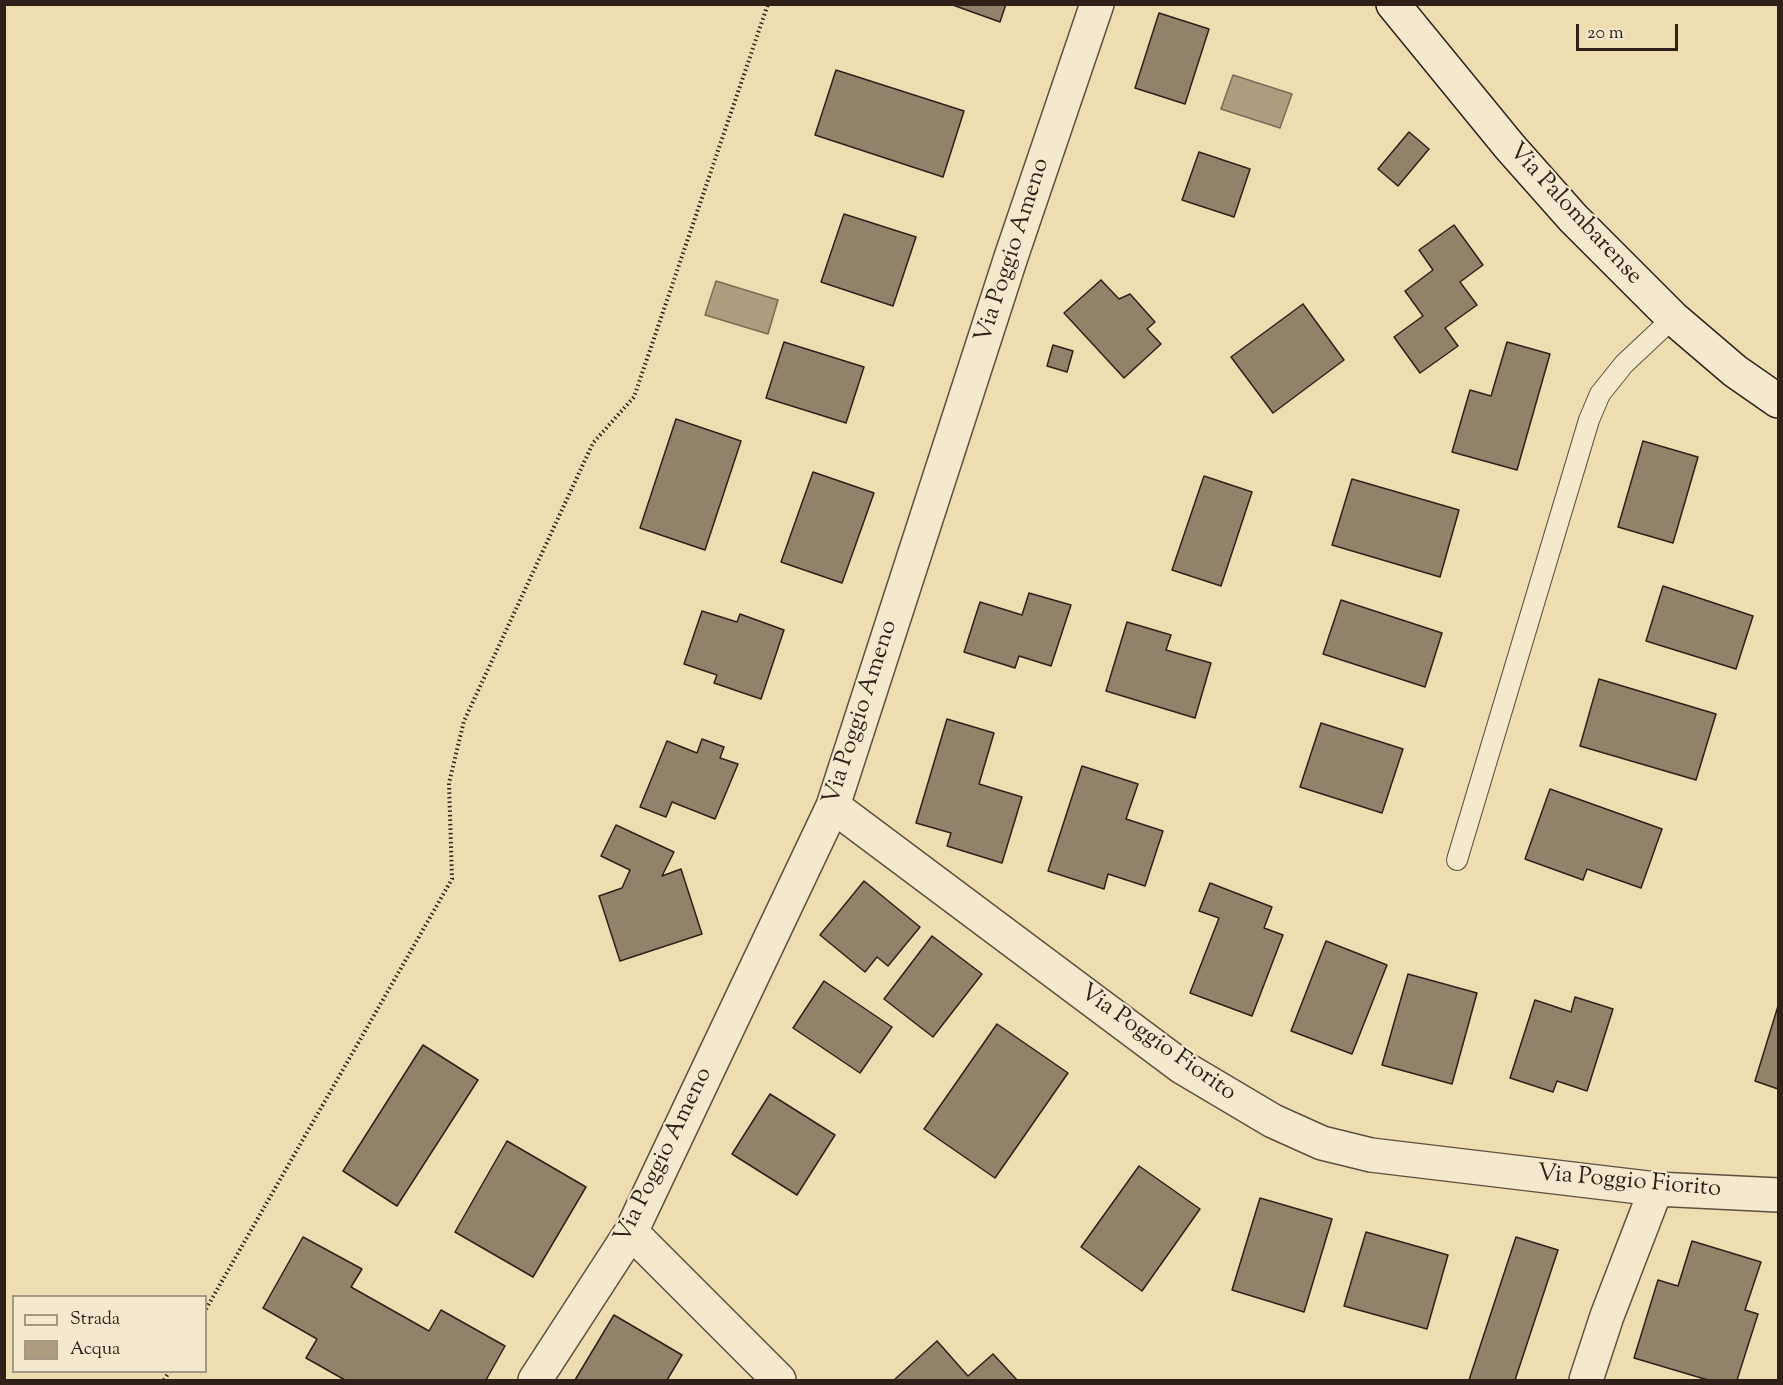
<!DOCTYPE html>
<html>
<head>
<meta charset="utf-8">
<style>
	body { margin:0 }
	#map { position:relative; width:1783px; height:1385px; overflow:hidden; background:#eeddb1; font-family:"Sorts Mill Goudy",serif }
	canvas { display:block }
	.frame { position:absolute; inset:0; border:6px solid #2f201a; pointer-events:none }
	.legend { position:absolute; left:12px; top:1295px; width:195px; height:78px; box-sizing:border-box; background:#f4e9cc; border:2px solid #a59985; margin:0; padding:8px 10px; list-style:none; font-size:18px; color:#2f201a }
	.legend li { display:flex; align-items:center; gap:12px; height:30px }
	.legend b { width:30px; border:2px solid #a59985 }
	.scale { position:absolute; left:1576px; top:24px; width:102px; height:27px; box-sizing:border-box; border:3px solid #2f201a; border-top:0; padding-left:8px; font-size:18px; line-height:21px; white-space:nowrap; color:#2f201a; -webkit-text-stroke:4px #f4e9cc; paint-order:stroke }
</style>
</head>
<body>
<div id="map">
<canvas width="1783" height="1385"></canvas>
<div class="frame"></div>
<ul class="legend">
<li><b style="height:8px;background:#f4e9cc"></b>Strada</li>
<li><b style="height:16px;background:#ad9d7e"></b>Acqua</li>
</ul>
<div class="scale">20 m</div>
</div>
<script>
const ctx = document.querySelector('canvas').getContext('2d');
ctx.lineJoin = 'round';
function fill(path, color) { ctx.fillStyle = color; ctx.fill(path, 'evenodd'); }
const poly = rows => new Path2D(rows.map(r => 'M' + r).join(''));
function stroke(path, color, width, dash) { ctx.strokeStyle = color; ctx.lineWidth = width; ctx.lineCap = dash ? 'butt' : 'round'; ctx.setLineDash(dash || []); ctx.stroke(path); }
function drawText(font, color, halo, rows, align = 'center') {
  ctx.font = font + ' "Sorts Mill Goudy",serif'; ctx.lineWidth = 4.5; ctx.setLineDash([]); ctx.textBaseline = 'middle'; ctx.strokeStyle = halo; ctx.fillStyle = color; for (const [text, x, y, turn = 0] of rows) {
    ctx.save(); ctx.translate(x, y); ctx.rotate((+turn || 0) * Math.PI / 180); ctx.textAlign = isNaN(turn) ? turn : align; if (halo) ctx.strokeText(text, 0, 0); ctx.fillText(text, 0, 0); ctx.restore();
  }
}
const water = poly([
	[1233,75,1292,94,1280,128,1221,109,1233,75],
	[716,281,778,300,768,334,705,315,716,281]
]);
const building = poly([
	[950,4,1006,4,1000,22,950,4],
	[1159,13,1209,29,1185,104,1135,88,1159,13],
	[836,70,964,111,943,177,815,135,836,70],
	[1409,132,1429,149,1398,186,1378,169,1409,132],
	[1199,152,1250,169,1234,217,1182,200,1199,152],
	[844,214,916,237,893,306,821,282,844,214],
	[1454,225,1483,265,1460,282,1477,305,1445,328,1458,346,1420,373,1394,337,1423,316,1405,291,1433,270,1419,250,1454,225],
	[1101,280,1119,299,1130,294,1155,322,1147,329,1161,344,1124,378,1064,313,1101,280],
	[1303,304,1344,360,1273,413,1231,357,1303,304],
	[784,342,864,367,846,423,766,398,784,342],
	[1507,342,1550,354,1517,470,1452,452,1470,390,1491,396,1507,342],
	[1053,345,1073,351,1067,372,1047,366,1053,345],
	[676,419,741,441,705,550,640,528,676,419],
	[1643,441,1698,457,1673,543,1618,527,1643,441],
	[813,472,874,493,842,583,781,562,813,472],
	[1204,476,1252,492,1221,586,1172,570,1204,476],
	[1352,479,1459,510,1440,577,1332,545,1352,479],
	[1663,586,1753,616,1736,669,1646,641,1663,586],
	[1029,593,1071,605,1051,666,1019,656,1015,668,964,652,980,602,1022,615,1029,593],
	[1341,600,1442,633,1425,687,1323,654,1341,600],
	[702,611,737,622,740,614,784,630,761,699,714,683,717,675,684,664,702,611],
	[1127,622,1171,635,1166,650,1211,663,1195,718,1106,691,1127,622],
	[1599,679,1716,714,1696,780,1580,746,1599,679],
	[947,719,994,733,979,784,1022,797,1002,863,947,846,951,833,916,823,947,719],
	[1321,723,1403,749,1382,813,1300,787,1321,723],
	[702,739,724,747,720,758,738,764,715,819,672,802,666,817,640,807,667,741,697,753,702,739],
	[1082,766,1138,784,1126,819,1163,831,1145,886,1108,874,1104,889,1048,871,1082,766],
	[1550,789,1662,829,1641,888,1587,869,1583,880,1525,859,1550,789],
	[616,825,674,852,662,876,681,869,702,934,620,961,599,896,622,888,630,870,601,856,616,825],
	[864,881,920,927,888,966,877,957,865,972,820,935,864,881],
	[1210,883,1272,907,1264,928,1283,935,1252,1016,1190,993,1219,918,1199,911,1210,883],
	[932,936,982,974,933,1037,884,999,932,936],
	[1326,941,1387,965,1352,1054,1291,1031,1326,941],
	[1408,974,1477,993,1452,1084,1382,1065,1408,974],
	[824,981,892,1027,860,1073,793,1028,824,981],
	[1575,997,1613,1009,1587,1091,1557,1081,1553,1092,1510,1078,1535,1000,1571,1012,1575,997],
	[1778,1006,1778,1089,1755,1081,1778,1006],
	[997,1024,1068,1073,995,1178,924,1129,997,1024],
	[423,1045,478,1080,397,1206,343,1171,423,1045],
	[770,1094,835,1135,797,1195,732,1154,770,1094],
	[507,1141,586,1187,533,1277,455,1232,507,1141],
	[1139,1166,1200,1209,1142,1291,1081,1247,1139,1166],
	[1260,1198,1332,1219,1304,1312,1232,1290,1260,1198],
	[1366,1232,1448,1255,1427,1329,1344,1306,1366,1232],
	[303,1237,362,1269,351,1287,429,1331,441,1310,505,1346,486,1380,345,1380,306,1358,317,1339,263,1308,303,1237],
	[1516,1237,1558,1250,1515,1380,1469,1380,1516,1237],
	[1692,1241,1761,1262,1745,1310,1758,1314,1737,1380,1708,1380,1634,1358,1658,1280,1678,1286,1692,1241],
	[614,1315,682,1355,667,1380,575,1380,614,1315],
	[937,1341,968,1376,993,1354,1017,1380,894,1380,937,1341]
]);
const path = poly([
	[206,1309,452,879,449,783,464,721,593,443,634,397,768,4],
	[164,1380,169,1372]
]);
const lane = poly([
	[1457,860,1589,420,1600,394,1624,364,1673,318]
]);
const street = poly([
	[833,806,1182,1067,1273,1121,1322,1143,1371,1155,1656,1189,1778,1195],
	[631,1232,779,1380],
	[535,1380,631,1232,833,806,1011,257,1097,4],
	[1586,1380,1607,1316,1656,1189]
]);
const secondary = poly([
	[1393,4,1510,147,1573,218,1673,318,1735,371,1778,401]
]);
const streetNames = [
	["Via Palombarense",1574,215,47],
	["Via Poggio Ameno",1014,251,-72],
	["Via Poggio Ameno",862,713,-72],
	["Via Poggio Fiorito",1157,1044,35],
	["Via Poggio Ameno",665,1156,-64],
	["Via Poggio Fiorito",1629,1183,5]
];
fill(water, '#ad9d7e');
stroke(water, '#7b6b56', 1.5);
fill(building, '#928269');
stroke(building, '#2f201a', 1.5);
stroke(lane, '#5f4f40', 22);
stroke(street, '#5f4f40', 36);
stroke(secondary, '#2f201a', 36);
stroke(path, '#2f201a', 4, [1.5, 3]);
stroke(lane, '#f4e9cc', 20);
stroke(street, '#f4e9cc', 33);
stroke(secondary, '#f4e9cc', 33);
drawText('24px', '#2f201a', '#f4e9cc', streetNames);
</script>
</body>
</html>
